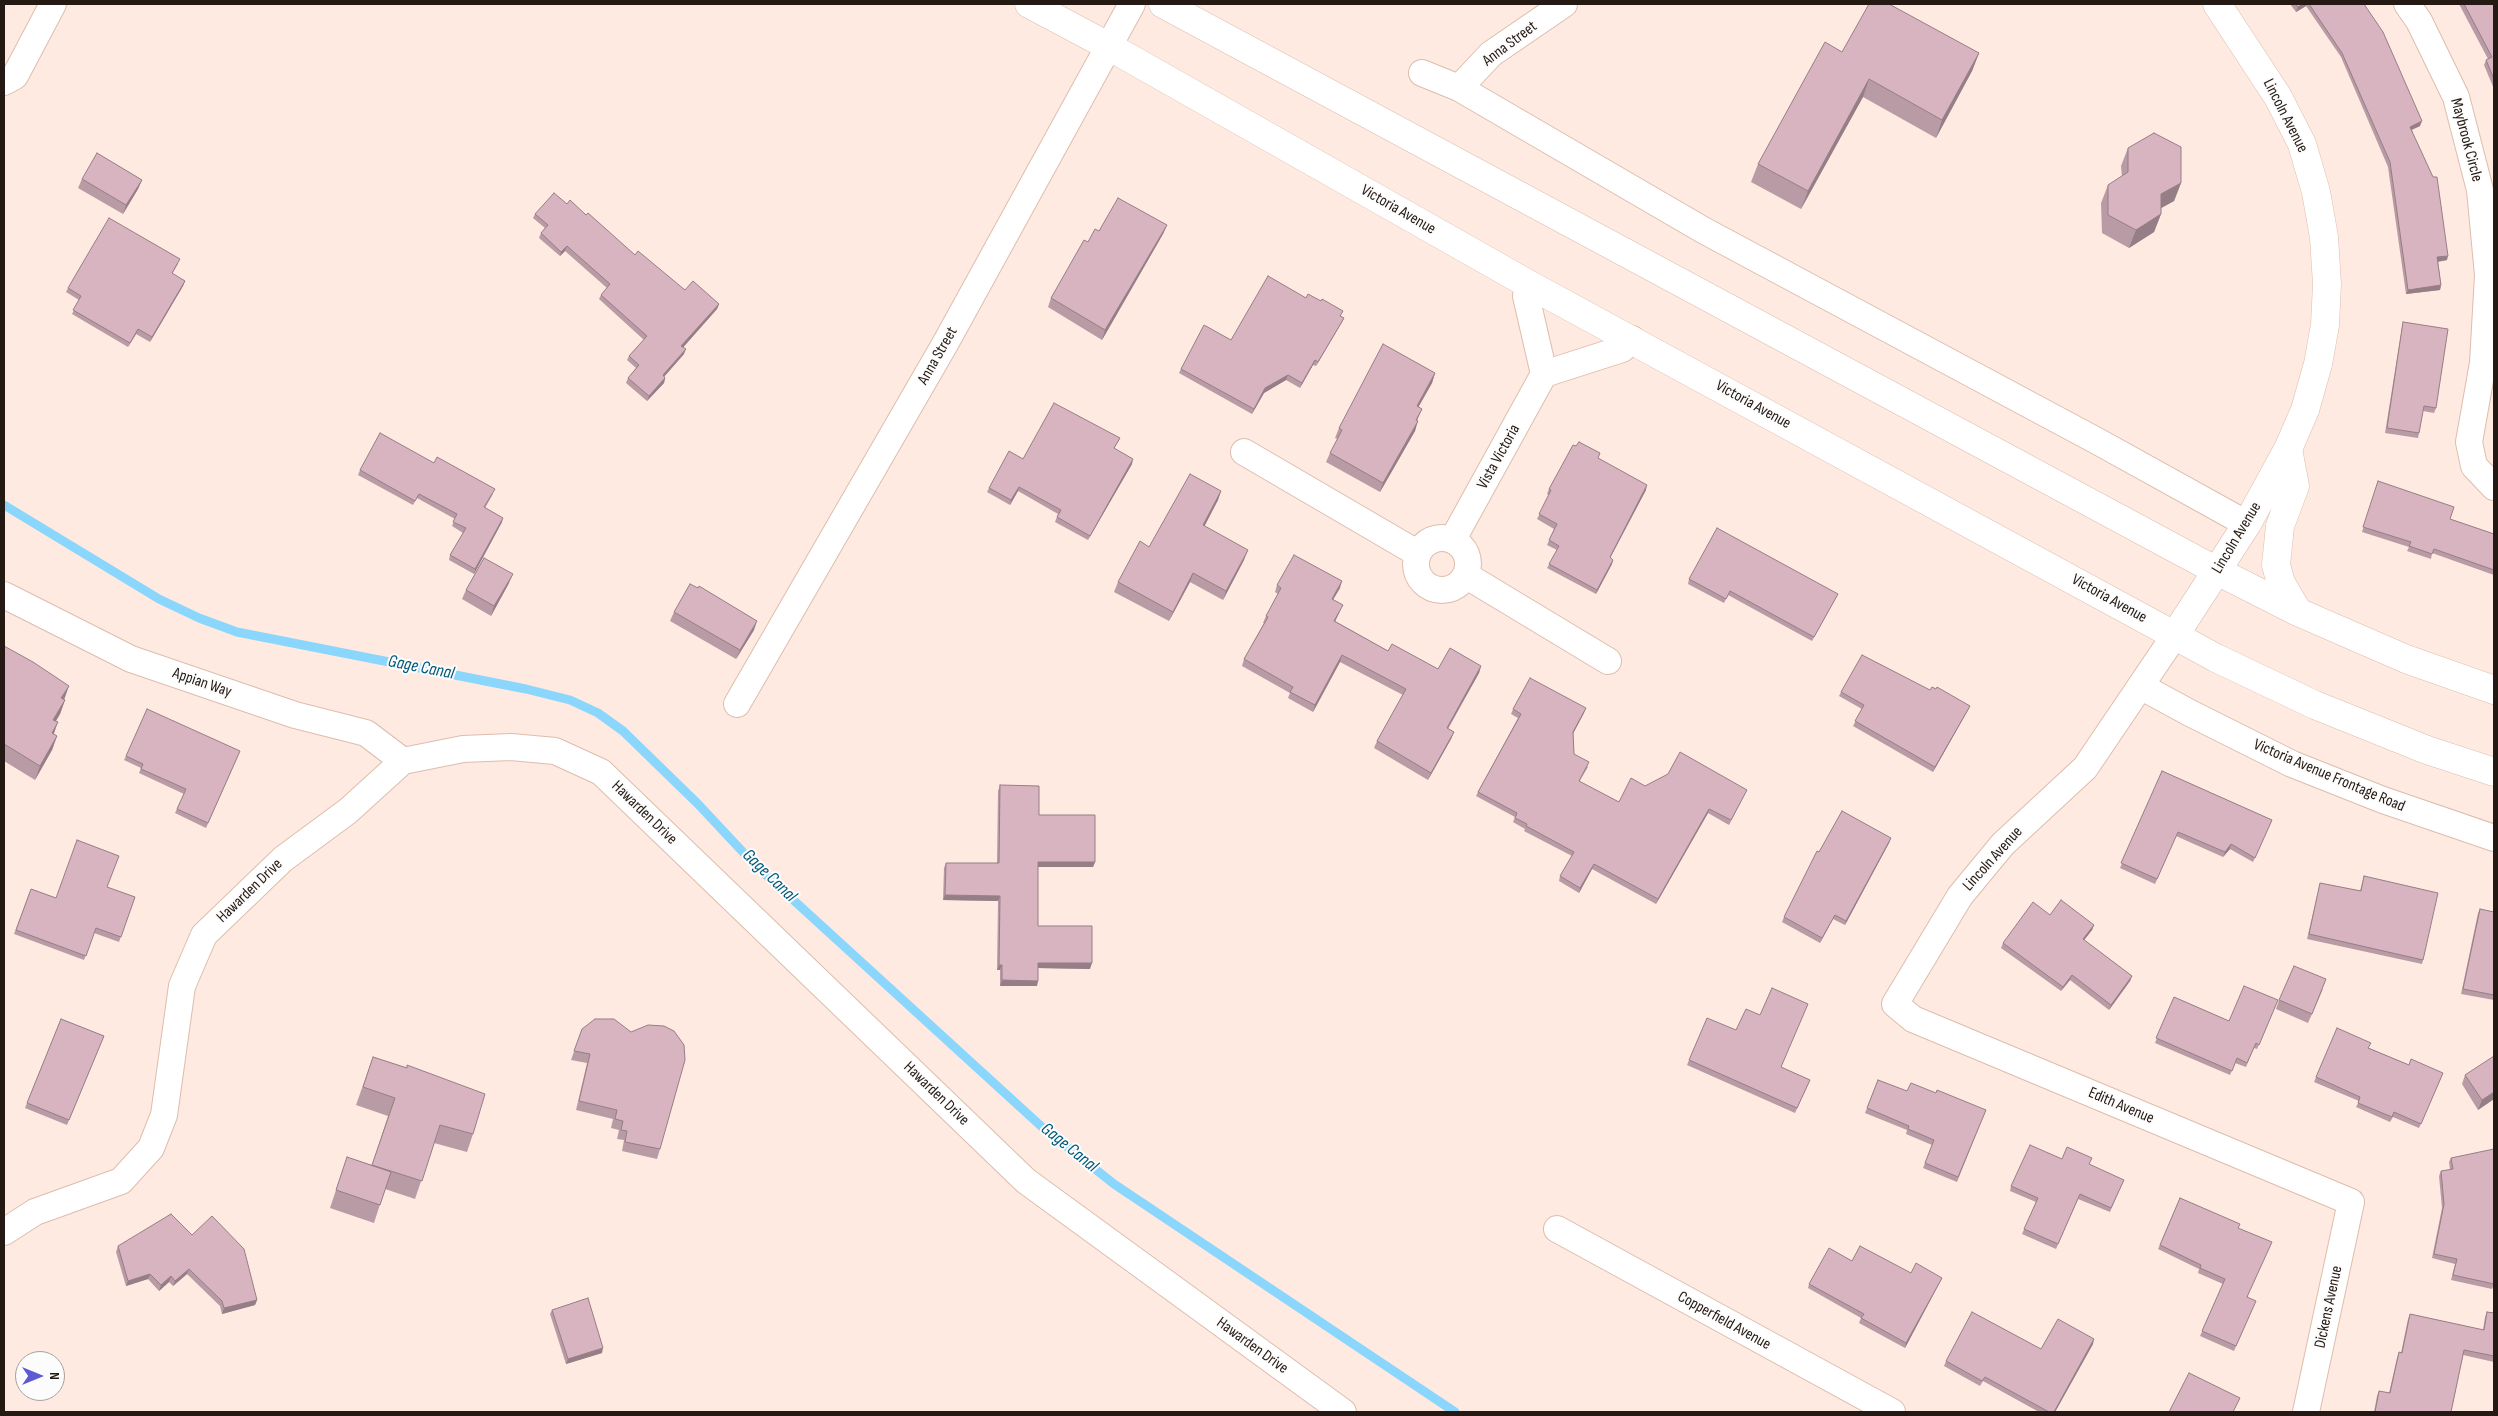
<!DOCTYPE html>
<html>
<head>
<meta charset="utf-8">
<style>
	body { margin:0 }
	#map { position:relative; width:2498px; height:1416px; overflow:hidden; background:#feeae0; font-family:"Sofia Sans Condensed",sans-serif }
	canvas { display:block }
	.frame { position:absolute; inset:0; border:5px solid #241913; pointer-events:none }
	.north { position:absolute; left:15px; top:1351px; width:50px; height:50px; box-sizing:border-box; background:#fcfcfc; border:1px solid #a6a19f; border-radius:50%; rotate:90deg; font-size:14px; font-weight:700; line-height:20px; text-align:center; color:#241913 }
	.north::after { content:''; display:block; margin:auto; width:18px; height:22px; background:#5e5ad2; clip-path:polygon(50% 0,100% 100%,50% 72%,0 100%) }
</style>
</head>
<body>
<div id="map">
<canvas width="2498" height="1416"></canvas>
<div class="frame"></div>
<div class="north">N</div>
</div>
<script>
const ctx = document.querySelector('canvas').getContext('2d');
ctx.lineJoin = 'round';
const poly = rows => new Path2D(rows.map(r => 'M' + r).join(''));
function stroke(path, color, width, dash) { ctx.strokeStyle = color; ctx.lineWidth = width; ctx.lineCap = dash ? 'butt' : 'round'; ctx.setLineDash(dash || []); ctx.stroke(path); }
function fill(path, color) { ctx.fillStyle = color; ctx.fill(path, 'evenodd'); }
function drawText(font, color, halo, rows, align = 'center') {
  ctx.font = font + ' "Sofia Sans Condensed",sans-serif'; ctx.lineWidth = 4; ctx.setLineDash([]); ctx.textBaseline = 'middle'; ctx.strokeStyle = halo; ctx.fillStyle = color; for (const [text, x, y, turn = 0] of rows) {
    ctx.save(); ctx.translate(x, y); ctx.rotate((+turn || 0) * Math.PI / 180); ctx.textAlign = isNaN(turn) ? turn : align; if (halo) ctx.strokeText(text, 0, 0); ctx.fillText(text, 0, 0); ctx.restore();
  }
}
const stream = poly([
	[4,505,159,599,199,618,237,632,526,689,570,700,598,713,623,731,698,804,755,865,1042,1127,1114,1184,1455,1412]
]);
const street = poly([
	[2407,4,2419,21,2456,97,2480,190,2488,275,2483,363,2469,442,2474,466,2494,487],
	[1422,73,1459,88,1703,230,2097,441,2247,524],
	[4,82,15,76,53,4],
	[1459,88,1491,54,1564,4],
	[1544,374,1622,349,1632,339],
	[1244,452,1417,553],
	'1416 564a26 26 0 1 1 52 0a26 26 0 1 1-52 0Z',
	[1453,539,1544,374,1526,296,1530,285],
	[1467,576,1608,661],
	[4,595,131,659,295,715,366,733,403,761],
	[2175,635,2085,768,2003,844,1960,896,1895,1004,1913,1019,2351,1202,2306,1412],
	[2142,687,2190,713,2292,764,2383,800,2494,838],
	[737,704,945,344,1132,4],
	[1557,1229,1892,1412],
	[4,1232,35,1212,121,1181,151,1148,164,1115,182,986,204,935,283,859,348,811,403,761,463,749,511,747,555,751,601,772,1026,1181,1343,1412]
]);
const secondary = poly([
	[1029,4,1110,47,1530,285,2216,658,2315,705,2427,750,2494,772],
	[1163,4,2217,571,2298,612,2406,659,2494,690],
	[2288,449,2295,486,2280,526,2276,565,2281,583,2298,612],
	[2175,635,2247,524,2288,449,2305,410,2318,364,2325,325,2327,284,2324,237,2316,192,2302,144,2278,97,2217,4]
]);
const wall = poly([
	[2290,4,2364,4,2420,126,2412,130,2447,260,2438,262,2441,285,2440,290,2406,294,2388,167,2341,57,2306,6,2296,12],
	[2459,4,2494,4,2494,89,2484,65,2486,60,2488,59],
	[1842,52,1979,53,1972,71,1936,138,1863,97,1801,209,1751,182,1758,164],
	[2128,148,2181,183,2174,201,2161,208,2161,214,2154,232,2129,248,2102,233,2101,203,2108,185,2122,177,2121,166],
	[82,179,142,180,138,189,123,214,78,188],
	[567,204,586,215,635,255,685,290,719,304,717,309,683,347,684,354,664,377,665,378,664,383,647,401,626,383,628,378,636,368,627,360,629,356,644,340,599,299,601,295,607,288,565,251,560,256,539,238,541,233,545,228,533,218,535,214],
	[1167,225,1163,234,1102,340,1048,307,1051,298,1088,242,1099,231],
	[178,264,172,274,185,281,183,286,150,342,136,334,128,347,72,314,79,300,66,292,68,288],
	[1306,298,1344,318,1342,322,1316,366,1313,365,1300,388,1286,380,1264,393,1252,414,1179,373,1181,369],
	[2403,322,2436,408,2434,413,2423,411,2419,433,2418,438,2385,433,2402,327],
	[1435,373,1432,383,1418,407,1422,409,1417,421,1415,431,1380,492,1326,462,1330,453,1338,439,1335,438,1339,428],
	[1120,438,1114,449,1132,464,1088,540,1055,522,1058,514,1018,491,1010,505,987,492,989,488,1023,459],
	[1598,458,1646,490,1610,558,1612,564,1596,594,1547,568,1557,550,1547,545,1554,529,1537,519,1549,495,1547,494,1549,489],
	[434,463,493,494,485,508,502,522,474,574,449,560,450,555,463,533,452,526,455,519,417,498,413,505,358,475,360,470],
	[2378,481,2450,519,2494,534,2494,575,2432,553,2431,559,2407,551,2409,547,2362,532],
	[1221,491,1218,500,1204,526,1244,560,1223,600,1190,582,1169,621,1114,592,1118,582,1149,547],
	[1689,579,1838,594,1836,598,1812,641,1728,595,1724,603,1688,584],
	[509,583,491,616,462,599,466,590],
	[1277,585,1340,588,1333,599,1340,611,1335,621,1388,651,1438,669,1481,666,1479,673,1448,729,1454,732,1451,739,1428,780,1374,748,1377,741,1403,695,1340,662,1313,712,1288,698,1290,693,1242,666,1244,659,1264,623,1263,623,1266,616,1278,594,1275,592],
	[674,612,754,630,736,659,670,621],
	[4,646,65,700,60,714,56,721,54,734,57,736,52,750,35,780,4,761],
	[1930,690,1970,706,1968,710,1933,772,1853,726,1862,709,1839,696,1841,692],
	[1513,709,1584,713,1573,734,1574,754,1588,767,1579,782,1619,802,1645,786,1745,794,1729,825,1708,813,1656,904,1592,869,1579,893,1559,881,1560,876,1572,856,1524,831,1525,829,1513,822,1515,817,1476,796,1478,792,1518,718,1511,714],
	[126,756,238,756,206,828,175,813,184,794,139,773,141,768,124,760],
	[2162,771,2272,820,2253,862,2230,849,2223,857,2176,836,2155,884,2120,868],
	[1000,785,1039,815,1095,862,1093,867,1038,867,1038,926,1090,969,1038,968,1037,986,1000,986,1000,970,997,970,998,901,943,900,944,868,946,863,997,863,998,791],
	[1891,838,1889,843,1845,925,1833,919,1820,943,1782,922,1784,917,1819,852],
	[2364,876,2423,960,2422,964,2307,939,2320,883,2360,891],
	[107,887,135,897,119,942,94,933,84,960,14,934,31,889,56,898],
	[2480,909,2494,912,2494,1000,2461,994,2478,913],
	[2050,915,2094,925,2092,930,2084,940,2132,976,2130,981,2109,1010,2070,980,2061,991,2001,948,2003,943],
	[2323,989,2308,1023,2276,1009,2279,1000],
	[2174,997,2229,1021,2278,1000,2257,1049,2254,1048,2246,1067,2235,1063,2230,1075,2155,1043],
	[61,1019,104,1036,67,1125,25,1108],
	[582,1029,660,1149,657,1159,622,1151,624,1140,617,1139,619,1130,611,1128,613,1119,576,1110,587,1063,571,1060],
	[2369,1048,2409,1065,2441,1078,2419,1128,2393,1117,2390,1122,2356,1107,2359,1101,2314,1082,2316,1077],
	[373,1057,407,1068,407,1065,473,1134,467,1152,434,1143,415,1199,385,1189,374,1223,330,1208,347,1157,372,1165,388,1116,356,1105],
	[1689,1060,1781,1067,1810,1080,1795,1113,1687,1065],
	[2465,1075,2494,1099,2478,1110,2462,1084],
	[1878,1080,1907,1091,1986,1110,1957,1182,1923,1168,1932,1145,1906,1134,1907,1130,1865,1113],
	[2451,1158,2494,1284,2492,1289,2451,1280,2455,1264,2432,1258,2442,1208,2439,1176,2441,1171,2450,1170,2449,1162],
	[2062,1159,2089,1165,2122,1184,2110,1212,2078,1199,2056,1249,2022,1234,2036,1202,2010,1191,2011,1186],
	[2180,1198,2238,1228,2248,1297,2254,1305,2234,1351,2200,1336,2223,1284,2198,1273,2199,1269,2158,1249],
	[192,1235,257,1300,255,1305,222,1314,220,1306,187,1274,173,1286,169,1282,159,1291,148,1279,126,1286,116,1252,118,1246],
	[1852,1261,1911,1273,1942,1278,1940,1282,1905,1348,1859,1323,1861,1318,1808,1288,1809,1284],
	[552,1310,602,1353,566,1364,550,1314],
	[2487,1312,2494,1313,2494,1362,2463,1355,2451,1412,2374,1412,2377,1396,2379,1391,2389,1393,2397,1358,2399,1352,2401,1353,2408,1319,2410,1314,2483,1330,2485,1317],
	[2093,1344,2055,1412,2039,1412,1983,1381,1980,1386,1944,1366,1946,1361]
]);
const shadedWall = poly([
	[2303,4,2306,4,2306,6,2296,12,2298,7],
	[1979,53,1972,71,1936,138,1942,120],
	[1869,79,1863,97,1801,209,1808,191],
	[2422,121,2420,126,2408,131,2410,127],
	[142,180,138,189,123,214,126,205],
	[2181,183,2174,201,2154,212,2161,194],
	[2161,214,2154,232,2129,248,2136,230],
	[1167,225,1163,234,1102,340,1105,330],
	[567,246,565,251,560,256,561,252],
	[2448,256,2447,260,2435,262,2437,257],
	[185,281,183,286,150,342,152,337],
	[2441,285,2440,290,2406,294,2408,290],
	[719,304,717,309,680,351,681,346],
	[1344,318,1342,322,1316,366,1318,362],
	[138,329,136,334,128,347,130,343],
	[686,349,684,354,661,380,663,375],
	[1315,360,1313,365,1300,388,1302,383],
	[1435,373,1432,383,1414,415,1417,406],
	[1288,375,1286,380,1264,393,1252,414,1254,409,1265,388],
	[665,378,664,383,647,401,649,396],
	[1418,421,1415,431,1380,492,1383,483],
	[1133,459,1132,464,1088,540,1090,536],
	[1647,485,1646,490,1608,562,1610,557],
	[1019,487,1018,491,1010,505,1011,500],
	[1221,491,1218,500,1200,535,1203,525],
	[503,518,502,522,474,574,475,569],
	[1248,550,1244,560,1223,600,1226,591],
	[1613,560,1612,564,1596,594,1597,590],
	[1193,573,1190,582,1169,621,1173,612],
	[513,574,509,583,491,616,494,606],
	[1342,581,1340,588,1330,605,1332,599],
	[1343,605,1340,611,1332,628,1334,621],
	[757,621,754,630,736,659,740,650],
	[1342,655,1340,662,1313,712,1315,705],
	[1481,666,1479,673,1444,735,1447,728],
	[69,686,64,700,61,698],
	[65,700,60,714,48,734,53,720],
	[1970,706,1968,710,1933,772,1935,767],
	[1586,708,1584,713,1571,737,1573,732],
	[58,722,53,736,52,733],
	[1454,732,1451,739,1428,780,1431,773],
	[57,736,52,750,35,780,40,766],
	[1709,809,1708,813,1656,904,1658,899],
	[1891,838,1889,843,1845,925,1846,921],
	[2231,844,2230,849,2223,857,2225,852],
	[1038,862,1095,862,1093,867,1036,867],
	[1594,864,1592,869,1579,893,1580,888],
	[945,895,1000,896,998,901,943,900],
	[1835,915,1833,919,1820,943,1822,938],
	[2094,925,2092,930,2081,944,2083,939],
	[1038,963,1092,963,1090,969,1037,968],
	[999,965,1002,965,1000,970,997,970],
	[2072,975,2070,980,2061,991,2063,987],
	[2132,976,2130,981,2109,1010,2111,1005],
	[1002,980,1038,981,1037,986,1000,986],
	[2494,1092,2494,1099,2478,1110,2482,1100],
	[189,1269,187,1274,173,1286,175,1281],
	[150,1274,148,1279,126,1286,128,1281],
	[171,1276,169,1282,159,1291,161,1285],
	[1942,1278,1940,1282,1905,1348,1906,1343],
	[257,1300,255,1305,222,1314,224,1308],
	[2094,1339,2093,1344,2055,1412,2054,1412],
	[603,1348,602,1353,566,1364,568,1359]
]);
const building = poly([
	[1869,4,1889,4,1979,53,1942,120,1869,79,1808,191,1758,164,1825,42,1842,52,1869,4],
	[2295,4,2303,4,2298,7,2295,4],
	[2309,4,2364,4,2383,32,2422,121,2410,127,2433,177,2437,177,2448,256,2437,257,2441,285,2408,290,2390,162,2342,53,2309,4],
	[2464,4,2494,4,2494,79,2486,60,2492,57,2464,4],
	[2154,133,2181,147,2181,183,2161,194,2161,214,2136,230,2108,215,2108,185,2128,172,2128,148,2154,133],
	[97,153,142,180,126,205,82,179,97,153],
	[554,193,567,204,570,200,586,215,588,213,635,255,638,251,685,290,693,281,719,304,681,346,686,349,663,375,665,378,649,396,628,378,639,365,629,356,647,336,601,295,610,284,567,246,561,252,541,233,548,225,535,214,554,193],
	[1118,198,1167,225,1105,330,1051,298,1084,240,1088,242,1095,229,1099,231,1118,198],
	[109,218,180,259,172,273,185,281,152,337,138,329,130,343,73,310,81,296,68,288,109,218],
	[1268,276,1306,298,1308,294,1321,301,1322,299,1343,311,1340,316,1344,318,1318,362,1315,360,1302,383,1288,375,1265,388,1254,409,1181,369,1204,325,1231,340,1268,276],
	[2403,322,2448,329,2436,408,2424,406,2419,433,2387,428,2403,322],
	[1383,344,1435,373,1417,406,1422,409,1416,420,1418,421,1383,483,1330,453,1342,430,1339,428,1383,344],
	[1054,403,1120,438,1114,448,1133,459,1090,536,1057,517,1061,510,1019,487,1011,500,989,488,1009,451,1023,459,1054,403],
	[380,433,434,463,437,457,495,489,484,507,503,518,475,569,450,555,466,528,453,522,457,514,419,494,415,501,360,470,380,433],
	[1579,442,1600,453,1598,458,1647,485,1610,557,1613,560,1597,590,1549,564,1559,546,1549,540,1557,524,1539,514,1551,490,1549,489,1573,445,1576,446,1579,442],
	[1190,474,1221,491,1203,525,1248,550,1226,591,1193,573,1173,612,1118,582,1140,541,1149,547,1190,474],
	[2378,481,2454,507,2450,519,2494,534,2494,570,2434,549,2432,554,2409,546,2411,542,2363,527,2378,481],
	[1717,528,1838,594,1814,637,1730,591,1726,599,1689,579,1717,528],
	[1294,555,1342,581,1332,599,1343,605,1334,621,1388,651,1392,644,1438,669,1450,648,1481,666,1447,728,1454,732,1431,773,1377,741,1406,689,1342,655,1315,705,1290,692,1293,687,1244,659,1268,617,1266,616,1281,588,1277,585,1294,555],
	[484,558,513,574,494,606,466,590,484,558],
	[690,584,698,588,699,586,757,621,740,650,674,612,690,584],
	[4,646,33,662,69,686,61,698,65,700,53,720,58,722,52,733,57,736,40,766,4,744,4,646],
	[1862,655,1930,690,1932,687,1936,689,1937,687,1970,706,1935,767,1855,721,1864,705,1841,692,1862,655],
	[1530,678,1586,708,1573,732,1574,754,1589,762,1579,781,1619,802,1631,778,1645,786,1668,774,1680,752,1747,790,1731,820,1709,809,1658,899,1594,864,1580,888,1560,876,1574,852,1526,826,1527,824,1515,818,1517,813,1478,792,1521,714,1513,709,1530,678],
	[147,709,240,751,208,823,177,809,186,789,141,769,143,764,126,756,147,709],
	[2162,771,2272,820,2255,858,2231,844,2225,852,2178,832,2157,879,2121,863,2162,771],
	[1000,785,1039,786,1039,815,1095,815,1095,862,1038,862,1038,926,1092,926,1092,963,1038,963,1038,981,1002,980,1002,965,999,965,1000,896,945,895,946,863,999,863,1000,785],
	[1842,811,1891,838,1846,921,1835,915,1822,938,1784,917,1817,851,1819,852,1842,811],
	[77,840,119,856,107,887,135,897,121,937,96,928,86,956,16,930,31,889,56,898,77,840],
	[2364,876,2438,893,2423,960,2309,934,2320,883,2361,891,2364,876],
	[2061,900,2094,925,2083,939,2132,976,2111,1005,2072,975,2063,987,2003,943,2033,902,2050,915,2061,900],
	[2480,909,2494,912,2494,995,2463,989,2480,909],
	[2294,966,2326,979,2312,1014,2279,1000,2294,966],
	[2244,986,2278,1000,2259,1045,2256,1043,2247,1063,2237,1058,2232,1071,2156,1038,2174,997,2229,1021,2244,986],
	[1772,988,1808,1004,1781,1067,1810,1080,1797,1108,1689,1060,1707,1018,1736,1030,1746,1009,1760,1015,1772,988],
	[61,1019,104,1036,69,1120,27,1103,61,1019],
	[595,1019,614,1019,631,1032,648,1025,664,1026,674,1031,684,1045,685,1060,660,1149,625,1142,627,1131,621,1130,623,1121,615,1119,617,1110,579,1101,590,1054,574,1051,582,1029,595,1019],
	[2337,1028,2371,1043,2368,1048,2409,1065,2411,1059,2443,1073,2421,1124,2394,1112,2392,1117,2358,1103,2360,1097,2316,1077,2337,1028],
	[2494,1056,2494,1092,2482,1100,2465,1075,2494,1056],
	[373,1057,407,1068,407,1065,485,1094,473,1134,440,1125,422,1181,372,1165,395,1098,363,1087,373,1057],
	[1878,1080,1907,1091,1911,1083,1936,1093,1937,1090,1986,1110,1958,1177,1925,1163,1934,1140,1908,1129,1909,1126,1867,1108,1878,1080],
	[2030,1145,2062,1159,2067,1147,2092,1158,2089,1164,2124,1180,2111,1208,2080,1194,2058,1244,2024,1229,2038,1198,2011,1186,2030,1145],
	[2494,1149,2494,1284,2453,1275,2457,1259,2434,1254,2444,1204,2441,1171,2453,1169,2451,1158,2494,1149],
	[347,1157,391,1172,380,1205,336,1190,347,1157],
	[2180,1198,2240,1224,2238,1228,2272,1242,2247,1297,2256,1301,2236,1346,2202,1331,2225,1279,2200,1268,2201,1265,2160,1245,2180,1198],
	[171,1214,192,1235,212,1216,244,1249,257,1300,224,1308,222,1301,189,1269,175,1281,171,1276,161,1285,150,1274,128,1281,118,1246,171,1214],
	[1860,1246,1911,1273,1916,1263,1942,1278,1906,1343,1861,1318,1864,1314,1809,1284,1829,1248,1852,1261,1860,1246],
	[588,1298,603,1348,568,1359,552,1310,588,1298],
	[1972,1312,2041,1349,2058,1319,2094,1339,2054,1412,2049,1412,1985,1377,1982,1381,1946,1361,1972,1312],
	[2487,1312,2494,1313,2494,1356,2464,1350,2451,1412,2375,1412,2379,1391,2390,1393,2399,1352,2402,1353,2410,1314,2484,1330,2487,1312],
	[2189,1373,2240,1398,2233,1412,2169,1412,2189,1373]
]);
const streetNames = [
	["Anna Street",1510,44,-37],
	["Lincoln Avenue",2285,116,63],
	["Maybrook Circle",2466,140,75],
	["Victoria Avenue",1398,210,30],
	["Anna Street",938,356,-60],
	["Victoria Avenue",1753,405,29],
	["Vista Victoria",1499,457,-61],
	["Lincoln Avenue",2237,538,-59],
	["Victoria Avenue",2109,599,29],
	["Appian Way",202,683,19],
	["Victoria Avenue Frontage Road",2329,776,23],
	["Hawarden Drive",644,813,44],
	["Lincoln Avenue",1993,859,-48],
	["Hawarden Drive",250,891,-44],
	["Hawarden Drive",936,1094,44],
	["Edith Avenue",2121,1106,23],
	["Dickens Avenue",2329,1307,-78],
	["Copperfield Avenue",1724,1321,29],
	["Hawarden Drive",1252,1346,36]
];
const waterNames = [
	["Gage Canal",421,668,11],
	["Gage Canal",769,876,44],
	["Gage Canal",1069,1148,39]
];
stroke(stream, '#8ad6fd', 9);
stroke(street, '#ddbdad', 28);
stroke(secondary, '#ddbdad', 29);
stroke(street, '#fff', 26);
stroke(secondary, '#fff', 28);
fill(wall, '#b99ba5');
fill(shadedWall, '#967e86');
fill(building, '#d7b4c0');
stroke(building, '#967e86', 1);
drawText('16px', '#241913', '#fcfcfc', streetNames);
drawText('italic 18px', '#015979', '#fcfcfc', waterNames);
</script>
</body>
</html>
